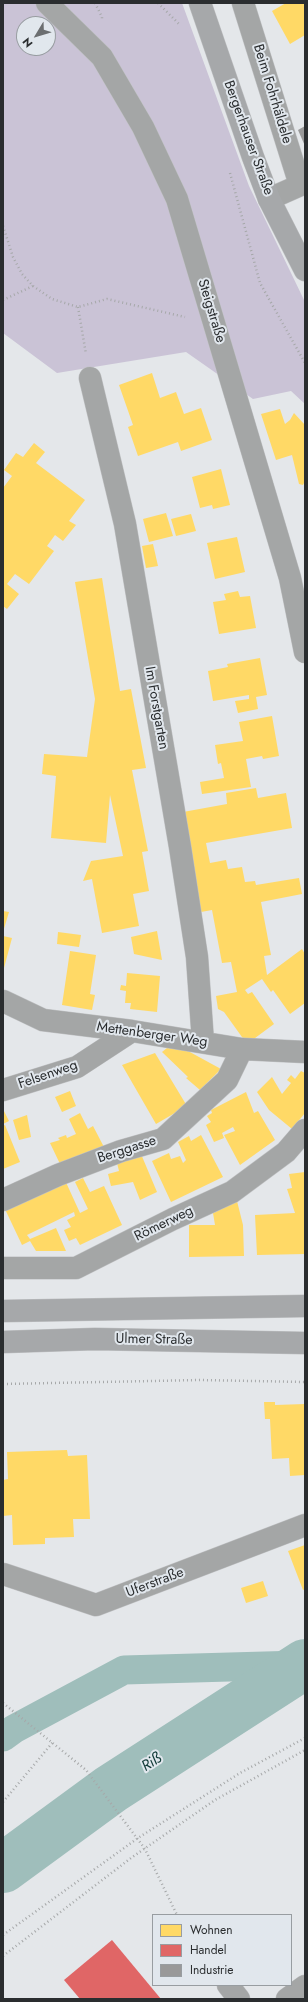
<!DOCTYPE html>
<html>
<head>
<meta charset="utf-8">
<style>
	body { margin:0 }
	#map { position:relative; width:308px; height:2002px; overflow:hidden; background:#e4e7ea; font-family:Jost,sans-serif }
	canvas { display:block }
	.frame { position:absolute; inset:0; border:4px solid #2a2d2f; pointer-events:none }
	.legend { position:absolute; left:152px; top:1914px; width:140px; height:72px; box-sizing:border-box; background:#e1e7ed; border:1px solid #989da1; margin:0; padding:5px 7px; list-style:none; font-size:12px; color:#2a2d2f }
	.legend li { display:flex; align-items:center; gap:8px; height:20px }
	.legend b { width:20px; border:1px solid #989da1 }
	.north { position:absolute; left:16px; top:16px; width:40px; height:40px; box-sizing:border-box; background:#e1e7ed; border:1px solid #989da1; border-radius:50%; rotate:232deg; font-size:11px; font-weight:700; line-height:16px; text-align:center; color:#2a2d2f }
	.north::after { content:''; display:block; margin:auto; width:14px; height:18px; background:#6b6e70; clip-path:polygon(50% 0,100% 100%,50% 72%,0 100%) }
</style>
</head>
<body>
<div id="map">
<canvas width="308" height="2002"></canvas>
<div class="frame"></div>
<ul class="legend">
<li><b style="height:11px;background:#ffd966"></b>Wohnen</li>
<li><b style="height:11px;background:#e06666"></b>Handel</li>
<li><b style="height:11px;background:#999"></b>Industrie</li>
</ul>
<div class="north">N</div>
</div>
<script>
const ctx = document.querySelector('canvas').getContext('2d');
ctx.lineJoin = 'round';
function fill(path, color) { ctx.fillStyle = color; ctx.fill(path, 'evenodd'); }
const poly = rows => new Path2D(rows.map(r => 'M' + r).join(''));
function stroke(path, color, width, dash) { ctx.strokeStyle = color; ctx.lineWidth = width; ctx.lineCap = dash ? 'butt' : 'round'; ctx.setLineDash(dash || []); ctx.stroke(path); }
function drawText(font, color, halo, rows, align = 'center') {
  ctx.font = font + ' Jost,sans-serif'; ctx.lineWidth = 4; ctx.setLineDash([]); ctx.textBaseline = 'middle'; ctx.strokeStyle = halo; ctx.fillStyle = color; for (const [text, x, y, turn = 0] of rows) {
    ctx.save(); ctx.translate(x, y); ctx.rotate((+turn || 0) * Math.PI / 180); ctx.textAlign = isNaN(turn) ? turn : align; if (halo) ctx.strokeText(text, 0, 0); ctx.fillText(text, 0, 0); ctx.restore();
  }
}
const forest = poly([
	[3,3,182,3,249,186,305,302,305,404,291,391,253,399,186,352,57,373,3,333],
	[24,24,48,24,48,48,24,48]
]);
const homes = poly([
	[286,3,305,3,305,35,290,44,272,11],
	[152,373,160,398,176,392,184,414,201,408,212,440,181,451,178,442,138,456,128,427,133,425,119,385],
	[280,409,285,424,290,420,294,413,305,425,305,481,303,485,299,484,292,455,276,460,261,414],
	[34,443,45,452,36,463,85,500,69,521,76,525,63,541,55,535,47,546,54,551,29,584,15,574,7,584,19,594,7,609,3,606,3,488,12,476,4,470,16,453,23,457],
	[221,469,230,505,213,509,212,505,200,508,192,477],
	[166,513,173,536,149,542,143,519],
	[191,514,196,531,176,536,171,519],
	[237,537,245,572,215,579,207,543],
	[153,544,158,566,146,568,142,546],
	[102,578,120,691,131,689,146,768,132,770,148,851,142,852,149,891,133,894,139,926,102,933,92,879,83,881,91,861,123,856,110,795,106,843,51,838,56,776,42,774,44,754,87,757,95,699,75,582],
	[238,591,240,597,250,596,256,628,219,634,213,602,226,600,224,594],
	[260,658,267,695,256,697,258,709,238,713,235,701,249,699,249,695,213,701,208,671,228,667,227,664],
	[272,716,279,756,263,759,262,756,246,759,251,787,202,794,200,782,224,778,221,763,218,764,215,745,243,741,239,722],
	[256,788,258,798,286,793,292,828,206,843,210,863,226,860,228,869,242,867,245,882,255,881,256,885,299,878,302,894,261,902,271,955,264,956,267,975,302,949,305,954,305,1003,290,1014,273,990,271,992,262,979,245,990,248,994,252,992,274,1024,247,1044,224,1012,218,1009,216,996,237,992,231,962,222,963,212,910,201,912,183,812,227,804,226,793],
	[3,911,9,912,3,932],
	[157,931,162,960,134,954,131,937],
	[58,932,81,935,79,947,57,944],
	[3,936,12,938,4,968,3,968],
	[70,951,96,955,90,994,95,995,92,1010,62,1005],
	[127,973,160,976,157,1012,130,1009,131,1003,125,1003,126,991,120,990,121,985,126,986],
	[172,1044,177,1045,221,1069,200,1090,186,1078,188,1077,162,1052],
	[155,1053,187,1106,156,1124,122,1065],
	[301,1071,305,1073,305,1113,292,1129,269,1110,257,1092,272,1077,282,1094,291,1083,287,1080,291,1075,295,1079],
	[70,1091,76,1106,62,1112,55,1097],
	[246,1092,254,1113,258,1111,275,1140,240,1165,224,1135,235,1131,233,1127,222,1133,224,1138,214,1142,206,1125,211,1122,207,1116,212,1113,211,1110],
	[3,1109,9,1121,3,1124],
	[80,1113,88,1129,93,1126,105,1149,61,1166,50,1143,60,1140,58,1138,66,1135,67,1138,76,1134,69,1119],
	[27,1115,31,1137,19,1140,13,1120],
	[5,1125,20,1162,3,1169,3,1126],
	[201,1135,223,1177,171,1202,152,1161,169,1153,171,1159,180,1156,183,1163,186,1160,178,1142,189,1136,191,1141],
	[141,1154,157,1192,140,1200,133,1182,111,1186,108,1174,119,1171,117,1163],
	[305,1172,305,1254,257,1255,255,1215,295,1213,287,1189,292,1188,289,1174],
	[64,1178,80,1213,88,1209,75,1182,83,1178,90,1192,104,1186,122,1225,80,1245,76,1238,69,1241,64,1230,71,1227,67,1220,75,1216,74,1212,27,1235,30,1239,56,1228,66,1251,36,1251,30,1241,22,1245,4,1207],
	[237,1201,243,1225,244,1256,189,1257,189,1225,215,1225,213,1213],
	[264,1402,275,1402,275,1405,305,1404,305,1475,290,1476,289,1458,272,1459,270,1419,265,1419],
	[67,1450,68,1456,87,1455,90,1519,73,1519,74,1537,45,1538,45,1544,13,1545,12,1515,3,1516,3,1480,8,1479,7,1452],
	[305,1545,305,1589,303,1590,288,1551],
	[263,1581,268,1596,246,1603,241,1588]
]);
const shops = poly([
	[112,1940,161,1999,80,1999,64,1980]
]);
const industry = poly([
	[305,126,305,146,298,130]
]);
const canal = poly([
	[3,1737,14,1729,124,1670,300,1665]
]);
const river = poly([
	[3,1868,111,1789,305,1664]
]);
const path = poly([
	[95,3,102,17,102,21],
	[158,3,179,24],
	[230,173,260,283,305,363],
	[3,226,13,257,22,274,33,286,52,299,78,307,107,299,185,317],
	[3,300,33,286],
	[78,307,86,354],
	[3,1384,200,1380,305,1382],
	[3,1703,86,1770,145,1849,177,1915],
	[3,1802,53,1742],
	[3,1935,138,1838,240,1773,305,1738],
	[3,1956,131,1858,215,1800,305,1750]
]);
const minor = poly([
	[47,3,102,57,143,127,177,199,290,578,305,652],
	[243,3,300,185],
	[269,199,305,183],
	[90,378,125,524,180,847,197,957,203,1042],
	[3,1001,43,1020,132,1031,242,1049,305,1052],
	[3,1090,77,1067,132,1031],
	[3,1200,58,1175,121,1151,163,1139,227,1080,242,1049],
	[3,1268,76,1268,173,1219,232,1192,286,1152,305,1130],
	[3,1574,96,1605,305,1525],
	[228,1985,239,1999],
	[287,1999,305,1986]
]);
const major = poly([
	[200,3,253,157,269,199,305,270],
	[3,1311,305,1306],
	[3,1342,95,1339,305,1343]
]);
const streetNames = [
	["Beim Fohrhäldele",272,94,73],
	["Bergerhauser Straße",248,138,70],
	["Steigstraße",211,311,73],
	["Im Forstgarten",156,708,80],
	["Mettenberger Weg",152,1035,8],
	["Felsenweg",48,1075,-19],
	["Berggasse",127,1150,-18],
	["Römerweg",164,1224,-26],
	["Ulmer Straße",154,1340,1],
	["Uferstraße",155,1583,-21]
];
const waterNames = [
	["Riß",152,1763,-33]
];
fill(forest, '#cac3d6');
fill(homes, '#ffd966');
fill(shops, '#e06666');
fill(industry, '#999');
stroke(canal, '#9fbebb', 29);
stroke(river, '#9fbebb', 50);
stroke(minor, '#c0c2c4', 23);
stroke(major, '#c0c2c4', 23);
stroke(path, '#a6a8a9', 2.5, [1, 3]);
stroke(minor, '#a4a6a6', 22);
stroke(major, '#a6a8aa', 22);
drawText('14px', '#2a2d2f', '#e1e7ed', streetNames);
drawText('italic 15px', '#0d3734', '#e1e7ed', waterNames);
</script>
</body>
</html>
